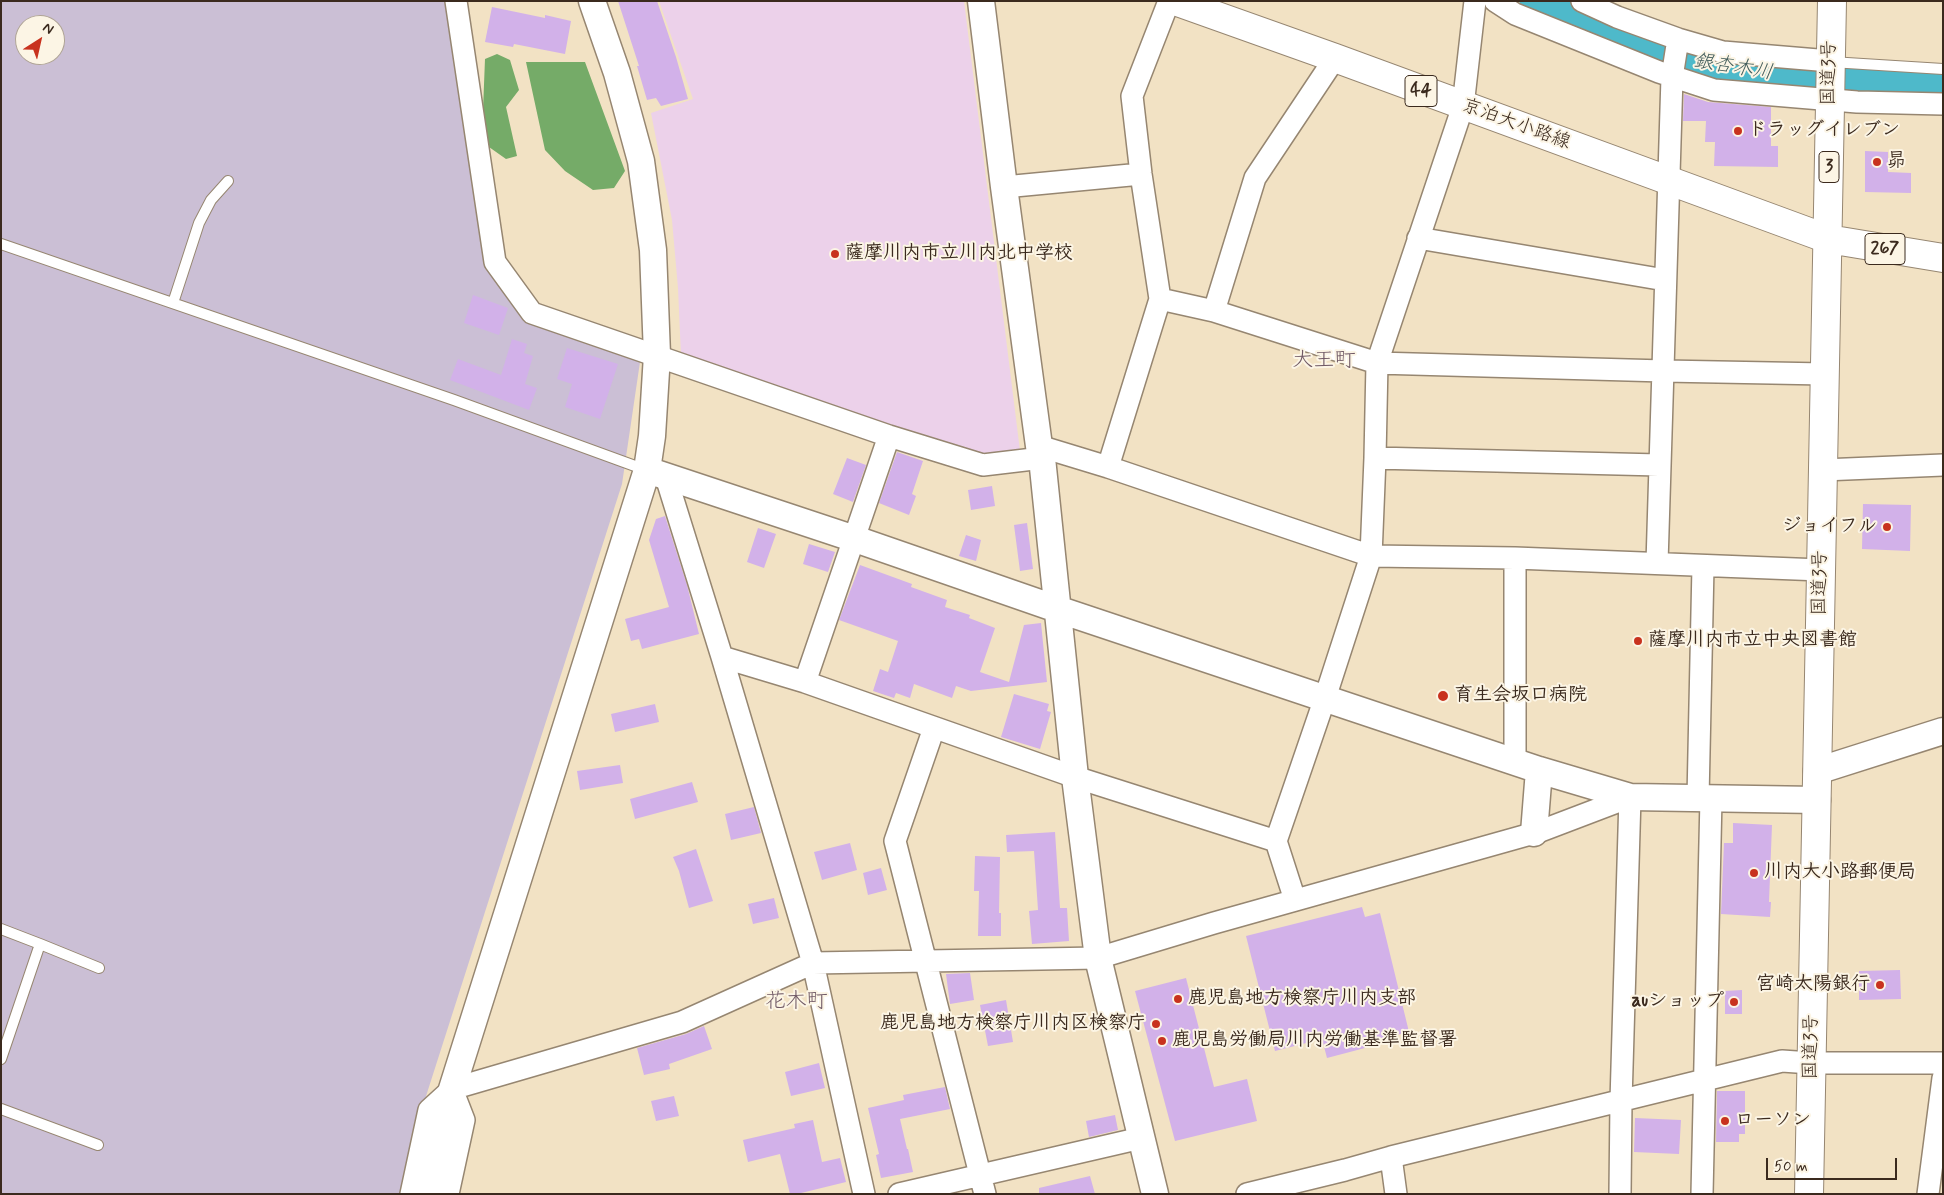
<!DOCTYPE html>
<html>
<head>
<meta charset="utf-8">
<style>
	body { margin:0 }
	#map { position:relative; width:1944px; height:1195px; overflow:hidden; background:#f2e2c4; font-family:Mynerve,sans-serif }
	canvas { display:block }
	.frame { position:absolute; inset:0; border:2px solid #3b2a1e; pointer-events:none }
	.north { position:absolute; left:15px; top:15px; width:50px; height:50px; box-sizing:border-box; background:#fcf5e5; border:1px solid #afa495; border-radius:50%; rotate:35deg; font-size:14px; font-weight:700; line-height:20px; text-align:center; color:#3b2a1e }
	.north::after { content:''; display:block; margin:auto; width:18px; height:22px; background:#c8321e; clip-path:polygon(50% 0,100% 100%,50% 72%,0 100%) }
	.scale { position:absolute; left:1766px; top:1158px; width:131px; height:22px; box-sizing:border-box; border:2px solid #3b2a1e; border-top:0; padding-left:6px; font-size:15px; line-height:18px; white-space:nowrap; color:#3b2a1e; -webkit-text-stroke:4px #fcf5e5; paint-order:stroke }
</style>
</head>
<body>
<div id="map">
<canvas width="1944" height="1195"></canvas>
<div class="frame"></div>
<div class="north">N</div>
<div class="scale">50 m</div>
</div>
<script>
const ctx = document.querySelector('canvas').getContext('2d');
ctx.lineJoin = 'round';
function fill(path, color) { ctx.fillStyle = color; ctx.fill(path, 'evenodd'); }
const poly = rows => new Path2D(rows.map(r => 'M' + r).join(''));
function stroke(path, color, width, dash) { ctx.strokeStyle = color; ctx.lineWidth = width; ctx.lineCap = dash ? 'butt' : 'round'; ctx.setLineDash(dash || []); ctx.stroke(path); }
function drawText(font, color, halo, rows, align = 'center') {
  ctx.font = font + ' Mynerve,"Klee One",sans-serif'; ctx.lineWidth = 4; ctx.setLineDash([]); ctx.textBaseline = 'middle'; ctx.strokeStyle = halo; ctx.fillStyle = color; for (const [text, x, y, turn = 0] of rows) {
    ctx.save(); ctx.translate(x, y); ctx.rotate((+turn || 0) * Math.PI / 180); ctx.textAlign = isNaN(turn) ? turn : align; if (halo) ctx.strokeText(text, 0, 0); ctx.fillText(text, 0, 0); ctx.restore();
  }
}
const built = poly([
	[659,1,964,1,1020,451,986,460,681,356,678,288,672,220,651,113,693,99]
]);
const industrial = poly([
	[1,1,447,1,475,176,526,317,640,362,622,484,419,1118,404,1194,1,1194],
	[25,25,55,25,55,55,25,55]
]);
const forest = poly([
	[497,54,510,60,519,90,506,107,517,156,506,159,489,147,483,110,485,59],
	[526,62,585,62,625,171,614,188,593,190,565,171,545,150]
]);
const river = poly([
	[1535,1,1592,29,1703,66,1809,79,1943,88]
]);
const building = poly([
	[618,1,657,1,676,57,688,99,661,106,656,98,647,100,637,66,639,66],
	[492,7,545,18,545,15,571,21,565,54,514,44,513,47,485,42],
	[1684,94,1708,102,1771,107,1771,146,1778,146,1778,167,1714,166,1715,142,1705,142,1706,121,1683,121],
	[1865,151,1888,152,1888,172,1911,173,1911,193,1865,192],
	[473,295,508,308,499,335,464,323],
	[512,339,527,344,524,353,533,356,525,384,537,388,529,410,450,380,458,359,501,375],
	[567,348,618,364,600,419,565,407,572,384,557,379],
	[897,452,923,461,912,494,916,496,909,515,879,503],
	[847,458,866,465,853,502,833,494],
	[992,486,995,506,971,510,968,490],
	[1863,504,1911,505,1910,551,1862,549],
	[665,516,687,585,699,634,642,649,639,639,631,641,625,619,669,607,649,540,656,519],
	[1027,523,1033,569,1020,571,1014,525],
	[758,528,776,534,764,568,747,562],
	[966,535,981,540,976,561,959,556],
	[809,544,835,552,828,572,803,564],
	[860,565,912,584,911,587,947,600,945,607,970,615,969,618,995,628,980,672,1009,682,1024,625,1041,623,1047,682,971,691,956,686,952,698,914,684,910,698,896,693,894,698,873,691,880,669,888,672,898,641,839,620],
	[1014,694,1049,704,1047,711,1051,712,1040,749,1001,737],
	[655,704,659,722,615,732,611,714],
	[620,765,623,783,580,790,577,771],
	[692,782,698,802,635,819,630,799],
	[754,807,761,833,731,840,725,814],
	[1733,823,1772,825,1769,902,1771,902,1770,917,1721,914,1724,843,1733,843],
	[1055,832,1060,908,1067,908,1069,941,1032,944,1029,911,1038,910,1034,851,1007,852,1006,835],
	[850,843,857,870,822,880,814,852],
	[696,849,713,901,689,908,679,871,673,857],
	[975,856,1000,857,999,913,1001,913,1001,936,978,936,979,891,974,891],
	[881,868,887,890,868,895,863,873],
	[774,898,779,918,753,924,748,904],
	[1362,907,1365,917,1380,913,1409,1032,1364,1043,1365,1048,1327,1058,1322,1039,1275,1051,1246,936],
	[1900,970,1901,999,1859,1000,1859,971],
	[970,973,974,1000,950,1004,946,974],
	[1186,978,1214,1087,1247,1079,1257,1121,1175,1141,1135,991],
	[1742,990,1742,1014,1725,1014,1725,991],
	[1006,1000,1013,1042,988,1046,980,1005],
	[704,1026,712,1049,669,1064,670,1069,644,1075,637,1048,686,1034],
	[819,1063,825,1088,791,1096,785,1072],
	[945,1087,950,1109,900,1119,907,1149,908,1149,913,1172,881,1178,876,1155,879,1154,868,1108,904,1100,903,1095],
	[1717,1091,1745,1091,1745,1134,1739,1134,1739,1142,1716,1142],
	[674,1096,679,1116,656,1121,651,1101],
	[1115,1115,1118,1130,1089,1137,1086,1121],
	[1635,1118,1681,1120,1679,1154,1634,1152],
	[813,1120,822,1162,840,1158,846,1182,797,1194,790,1194,780,1154,748,1162,743,1140,795,1128,794,1124],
	[1090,1176,1095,1194,1039,1194,1039,1188]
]);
const service = poly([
	[1831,62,1943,69],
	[1,244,454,400,646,470],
	[173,303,199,223,211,200,228,181],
	[1,929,40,944,1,1059],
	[40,944,99,968],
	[1,1109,98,1145]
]);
const minor = poly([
	[456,1,495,262,532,313,889,436,983,465,1042,458],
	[1495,1,1515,14,1659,72,1714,90,1857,102,1943,104],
	[1582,1,1617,17,1678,39,1723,52,1830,61],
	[1004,187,1141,174],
	[1418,238,1665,280],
	[1160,299,1214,311,1377,363,1664,371,1825,374],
	[1214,311,1255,178,1335,58],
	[1039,446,1108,467,1371,556,1515,558,1821,570],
	[1375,458,1659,465],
	[1108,467,1160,299,1141,174,1132,96,1169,1],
	[1823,470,1943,465],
	[666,477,722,657,813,963,864,1194],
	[1515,558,1515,762],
	[1657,563,1672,77,1678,39],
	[722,657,805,682,1075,777,1276,841],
	[805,682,889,436],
	[934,728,895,841,985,1194],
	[1698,798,1703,566],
	[1295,900,1276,841,1325,698,1371,556,1375,458,1377,363,1463,106,1475,1],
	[1391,1157,1396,1194],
	[411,1194,429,1110,452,1089,682,1022,813,963,1098,958,1214,923,1538,832,1630,797,1621,1101,1620,1194],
	[448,1194,464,1120,452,1089],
	[899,1194,1141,1138],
	[1247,1194,1345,1170,1391,1157,1782,1061,1811,1063,1943,1063],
	[1702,1194,1711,798],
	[1928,1194,1943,1078]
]);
const tertiary = poly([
	[981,1,1004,187,1039,446,1042,458,1075,777,1098,958,1155,1194],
	[647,470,855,539,1057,609,1539,770,1630,797,1817,800],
	[1817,771,1943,731],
	[1534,833,1539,770],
	[431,1194,452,1089,647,470,652,436,657,355,653,250,641,161,617,73,592,1]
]);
const primary = poly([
	[1175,1,1335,58,1828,239]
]);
const trunk = poly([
	[1828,239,1943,258],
	[1809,1194,1832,1]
]);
const markers = [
	[1738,131,5,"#c8321e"],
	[1877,162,5,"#c8321e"],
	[835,254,5,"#c8321e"],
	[1887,527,5,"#c8321e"],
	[1638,641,5,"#c8321e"],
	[1443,696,6,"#c8321e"],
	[1754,873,5,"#c8321e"],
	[1880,985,5,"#c8321e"],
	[1178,999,5,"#c8321e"],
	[1734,1002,5,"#c8321e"],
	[1156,1024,5,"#c8321e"],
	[1162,1041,5,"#c8321e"],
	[1725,1121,5,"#c8321e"]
];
const shields = [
	[1421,91,32],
	[1829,167,20],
	[1885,249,40]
];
const shieldNames = [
	["44",1421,91],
	["3",1829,167],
	["267",1885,249]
];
const streetNames = [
	["国道3号",1830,73,-89],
	["京泊大小路線",1516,125,20],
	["国道3号",1821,583,-89],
	["国道3号",1812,1047,-89]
];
const poiNames = [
	["ドラッグイレブン",1748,131],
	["昴",1887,162],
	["薩摩川内市立川内北中学校",845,254],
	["ジョイフル",1877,527,"right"],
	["薩摩川内市立中央図書館",1648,641],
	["育生会坂口病院",1454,696],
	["川内大小路郵便局",1764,873],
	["宮崎太陽銀行",1870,985,"right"],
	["鹿児島地方検察庁川内支部",1188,999],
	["auショップ",1724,1002,"right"],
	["鹿児島地方検察庁川内区検察庁",1146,1024,"right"],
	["鹿児島労働局川内労働基準監督署",1172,1041],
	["ローソン",1735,1121]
];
const waterNames = [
	["銀杏木川",1733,68,9]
];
const quarterNames = [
	["大王町",1324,362],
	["花木町",796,1003]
];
fill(built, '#ecd1ea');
fill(industrial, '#cbbfd5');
fill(forest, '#75ab68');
stroke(river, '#4eb9ca', 31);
fill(building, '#d2b1e9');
stroke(service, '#968671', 12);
stroke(minor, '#968671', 24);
stroke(tertiary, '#968671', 29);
stroke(primary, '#968671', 30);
stroke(trunk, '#968671', 30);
stroke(service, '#fff', 10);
stroke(minor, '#fff', 21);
stroke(tertiary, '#fff', 26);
stroke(primary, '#fff', 28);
stroke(trunk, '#fff', 28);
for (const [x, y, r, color] of markers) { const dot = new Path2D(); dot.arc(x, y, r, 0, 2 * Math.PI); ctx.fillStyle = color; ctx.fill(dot); stroke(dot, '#fcf5e5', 2); }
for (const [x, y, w] of shields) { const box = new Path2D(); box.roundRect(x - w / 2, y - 15.5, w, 31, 4); ctx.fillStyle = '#fcf5e5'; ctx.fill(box); stroke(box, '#3b2a1e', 1); }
drawText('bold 18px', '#3b2a1e', null, shieldNames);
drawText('19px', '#3b2a1e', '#fcf5e5', streetNames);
drawText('bold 19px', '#3b2a1e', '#fcf5e5', poiNames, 'left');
drawText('italic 20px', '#425c5a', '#fcf5e5', waterNames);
drawText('21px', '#705965', '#fcf5e5', quarterNames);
</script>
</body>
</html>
